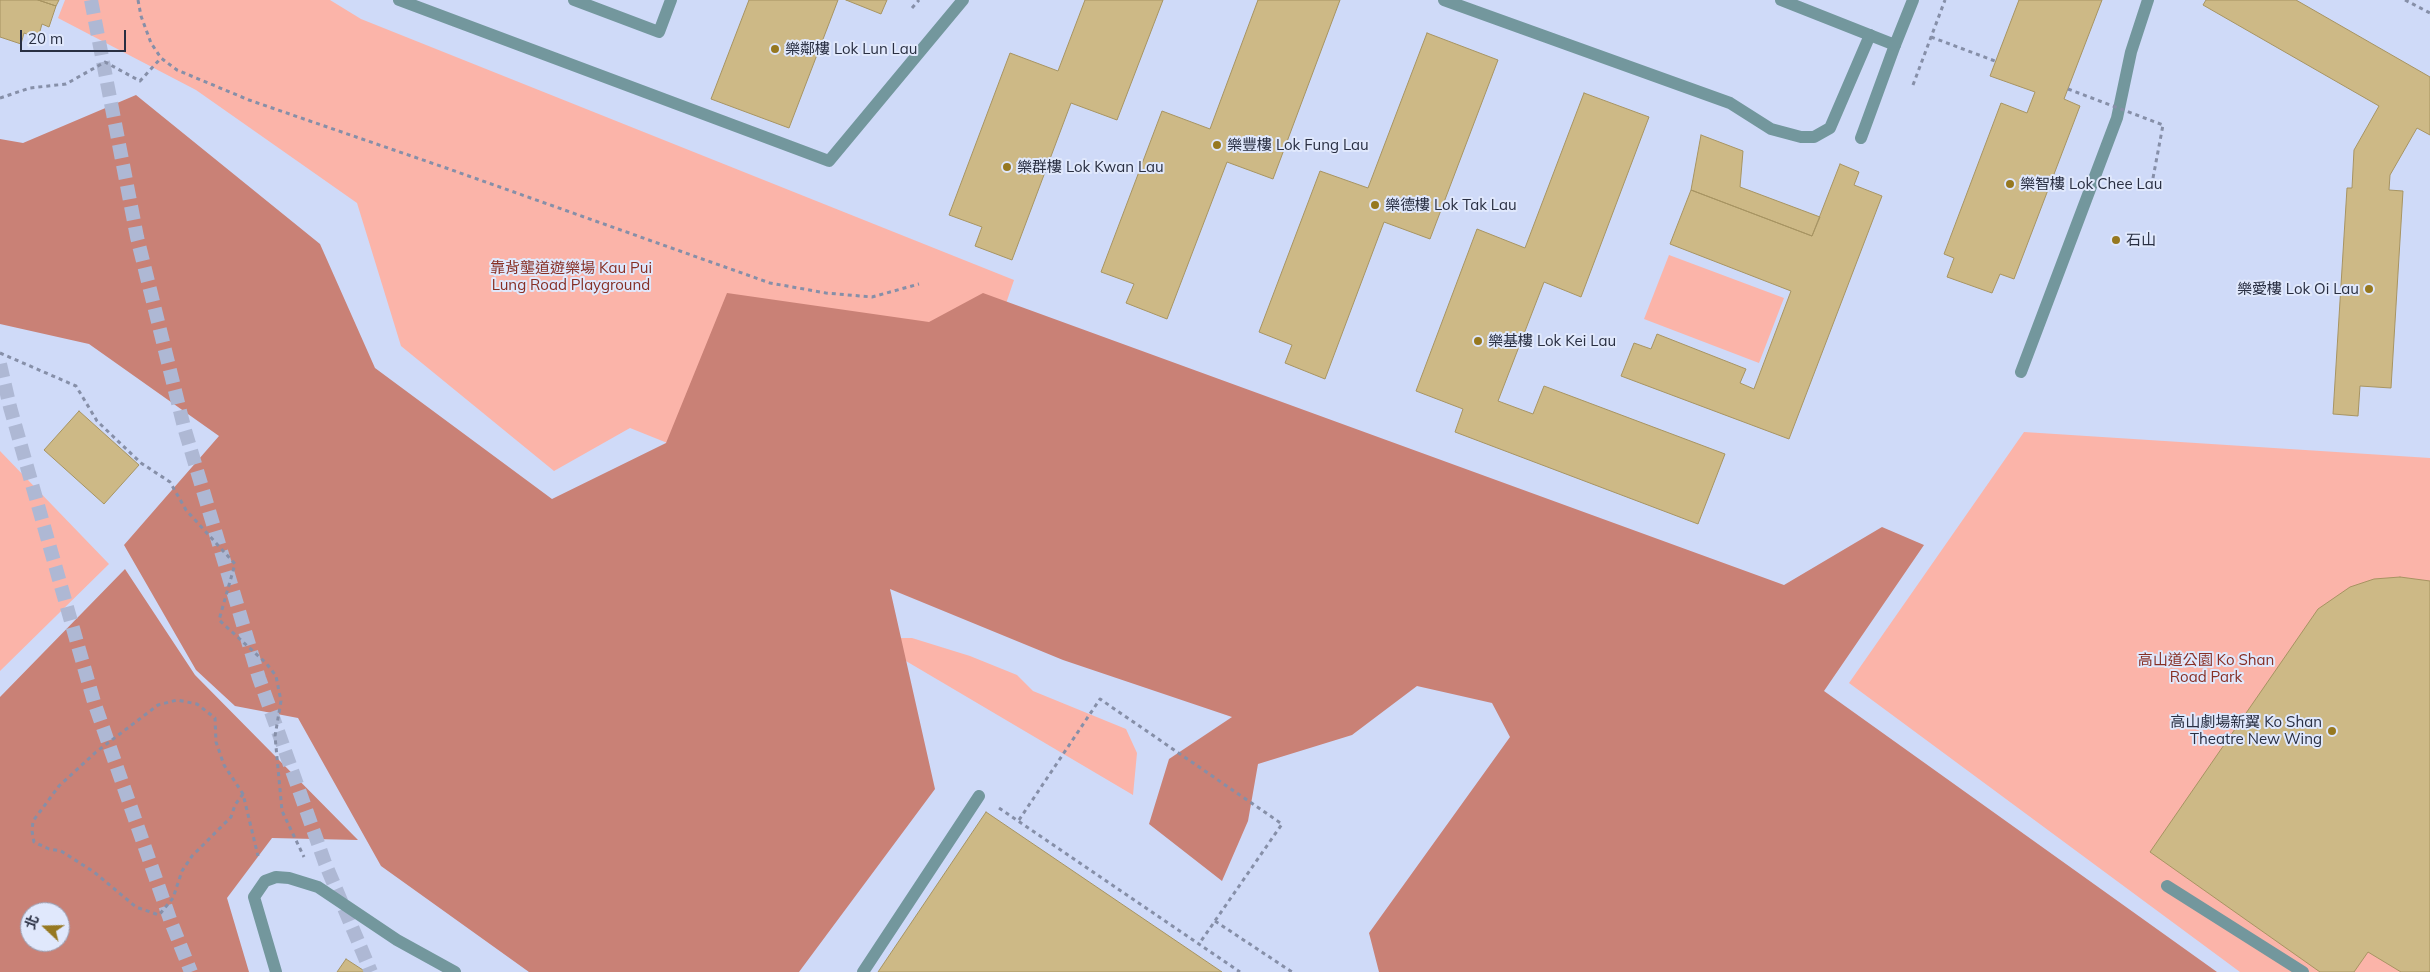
<!DOCTYPE html>
<html>
<head>
<meta charset="utf-8">
<style>
	body { margin:0 }
	#map { position:relative; width:2430px; height:972px; overflow:hidden; background:#cfdaf8; font-family:Mulish,"Noto Sans TC",sans-serif }
	canvas { display:block }
	.north { position:absolute; left:20px; top:902px; width:50px; height:50px; box-sizing:border-box; background:#e0e8fc; border:1px solid #979eb2; border-radius:50%; rotate:291deg; font-size:14px; font-weight:700; line-height:20px; text-align:center; color:#292f42 }
	.north::after { content:''; display:block; margin:auto; width:18px; height:22px; background:#967820; clip-path:polygon(50% 0,100% 100%,50% 72%,0 100%) }
	.scale { position:absolute; left:20px; top:30px; width:106px; height:22px; box-sizing:border-box; border:2px solid #292f42; border-top:0; padding-left:6px; font-size:15px; line-height:18px; white-space:nowrap; color:#292f42; -webkit-text-stroke:4px #e0e8fc; paint-order:stroke }
</style>
</head>
<body>
<div id="map">
<canvas width="2430" height="972"></canvas>
<div class="north">北</div>
<div class="scale">20 m</div>
</div>
<script>
const ctx = document.querySelector('canvas').getContext('2d');
ctx.lineJoin = 'round';
function fill(path, color) { ctx.fillStyle = color; ctx.fill(path, 'evenodd'); }
const poly = rows => new Path2D(rows.map(r => 'M' + r).join(''));
function stroke(path, color, width, dash) { ctx.strokeStyle = color; ctx.lineWidth = width; ctx.lineCap = dash ? 'butt' : 'round'; ctx.setLineDash(dash || []); ctx.stroke(path); }
function drawText(font, color, halo, rows, align = 'center') {
  ctx.font = font + ' Mulish,"Noto Sans TC",sans-serif'; ctx.lineWidth = 4; ctx.setLineDash([]); ctx.textBaseline = 'middle'; ctx.strokeStyle = halo; ctx.fillStyle = color; for (const [text, x, y, turn = 0] of rows) {
    ctx.save(); ctx.translate(x, y); ctx.rotate((+turn || 0) * Math.PI / 180); ctx.textAlign = isNaN(turn) ? turn : align; if (halo) ctx.strokeText(text, 0, 0); ctx.fillText(text, 0, 0); ctx.restore();
  }
}
const green = poly([
	[65,0,330,0,361,19,1014,280,911,584,827,507,630,428,554,471,401,346,357,203,196,90,58,18],
	[1669,255,1784,298,1759,363,1644,319],
	[2024,432,2430,458,2430,972,2240,972,1849,683],
	[0,451,109,564,0,671],
	[867,638,912,638,970,656,1017,675,1033,691,1126,729,1137,753,1133,795]
]);
const forest = poly([
	[136,95,320,244,375,368,552,499,666,443,727,293,929,322,983,293,1784,585,1882,527,1924,545,1824,691,2217,972,1379,972,1369,933,1510,737,1492,703,1417,686,1352,735,1258,764,1248,821,1222,881,1149,824,1169,759,1232,717,1063,660,890,589,935,789,799,972,529,972,381,866,298,718,235,706,196,670,124,545,219,436,89,344,0,324,0,139,23,143],
	[125,569,195,675,358,840,272,838,227,898,249,972,0,972,0,697],
	[30,912,60,912,60,942,30,942]
]);
const building = poly([
	[0,0,38,0,56,6,49,27,42,24,38,38,24,33,21,44,0,37,0,0],
	[38,0,59,0,56,6,38,0],
	[749,0,838,0,789,128,711,99,749,0],
	[846,0,887,0,881,14,846,0],
	[1085,0,1163,0,1117,120,1071,103,1012,260,975,246,982,227,949,215,1010,53,1058,71,1085,0],
	[1258,0,1340,0,1273,179,1227,162,1167,319,1126,303,1134,284,1101,272,1162,111,1210,129,1258,0],
	[2019,0,2102,0,2064,99,2080,106,2014,279,2000,274,1992,293,1947,277,1954,258,1944,254,2001,103,2027,113,2035,92,1990,76,2019,0],
	[2206,0,2296,0,2430,77,2430,135,2417,128,2390,175,2389,190,2403,191,2391,388,2360,386,2358,416,2333,414,2347,188,2352,188,2354,150,2379,106,2203,5,2206,0],
	[1427,33,1498,60,1430,239,1384,222,1325,379,1285,363,1292,345,1259,332,1320,171,1368,188,1427,33],
	[1584,93,1649,117,1581,297,1544,282,1498,401,1533,414,1544,386,1725,454,1698,524,1455,432,1463,409,1416,391,1477,229,1525,248,1584,93],
	[1701,135,1743,151,1740,187,1820,217,1812,236,1691,190,1701,135],
	[1840,164,1859,172,1854,185,1882,196,1789,439,1621,376,1634,343,1651,349,1657,334,1746,369,1740,383,1754,389,1791,291,1670,244,1691,190,1812,236,1840,164],
	[79,411,139,465,104,504,44,450,79,411],
	[2400,577,2430,581,2430,972,2401,972,2368,952,2354,972,2320,972,2150,852,2318,609,2350,587,2374,579,2400,577],
	[986,812,1222,972,878,972,986,812],
	[346,959,366,972,337,972,346,959]
]);
const trunkTunnel = poly([
	[91,0,137,237,184,427,259,678,325,863,371,972],
	[0,364,10,407,94,702,171,922,191,972]
]);
const path = poly([
	[138,0,141,16,151,43,161,58,177,70,249,100,449,169,770,283,826,293,872,297,919,284],
	[2405,0,2430,13],
	[912,8,919,0],
	[1931,37,1995,61],
	[1913,85,1945,0],
	[0,98,30,88,66,84,105,62,140,81,161,58],
	[2153,178,2163,125],
	[0,353,76,386,97,421,141,463,170,482,186,510,235,564,219,620,266,663,276,676,281,701,275,736,282,811,304,857],
	[243,794,235,805,231,817,192,856,182,871,173,898,159,915,136,907,94,872,61,851,49,849,34,842,32,831,33,821,59,786,96,752,158,705,177,700,197,704,215,718,216,742,224,765,243,794,258,856],
	[999,808,1240,972],
	[1019,820,1100,699,1282,824,1199,944],
	[1215,921,1292,972]
]);
const service = poly([
	[399,0,829,161,963,0],
	[574,0,659,32,671,0],
	[1444,0,1730,103,1771,129,1801,137,1814,137,1830,128,1870,35],
	[1861,138,1895,45],
	[2021,372,2117,118,2131,52,2148,0],
	[2167,886,2303,972],
	[276,972,254,897,265,881,276,877,289,878,318,887,397,940,455,972],
	[863,972,979,796]
]);
const tertiary = poly([
	[1781,0,1895,45,1913,0]
]);
const pathBridge = poly([
	[2068,89,2163,125]
]);
const markers = [
	[775,49,5,"#967820"],
	[1217,145,5,"#967820"],
	[1007,167,5,"#967820"],
	[2010,184,5,"#967820"],
	[1375,205,5,"#967820"],
	[2116,240,5,"#967820"],
	[2369,289,5,"#967820"],
	[1478,341,5,"#967820"],
	[2332,731,5,"#967820"]
];
const poiNames = [
	["樂鄰樓 Lok Lun Lau",785,49],
	["樂豐樓 Lok Fung Lau",1227,145],
	["樂群樓 Lok Kwan Lau",1017,167],
	["樂智樓 Lok Chee Lau",2020,184],
	["樂德樓 Lok Tak Lau",1385,205],
	["石山",2126,240],
	["樂愛樓 Lok Oi Lau",2359,289,"right"],
	["樂基樓 Lok Kei Lau",1488,341],
	["高山劇場新翼 Ko Shan",2322,722,"right"],
	["Theatre New Wing",2322,739,"right"]
];
const parkNames = [
	["靠背壟道遊樂場 Kau Pui",571,268],
	["Lung Road Playground",571,285],
	["高山道公園 Ko Shan",2206,660],
	["Road Park",2206,677]
];
fill(green, '#fbb4a9');
fill(forest, '#c98176');
fill(building, '#cdb986');
stroke(building, '#a79462', 1);
stroke(trunkTunnel, '#aeb8d4', 14, [14, 7]);
stroke(path, '#868fa8', 3, [4, 4]);
stroke(service, '#73979d', 12);
stroke(tertiary, '#73979d', 12);
stroke(pathBridge, '#868fa8', 3, [4, 4]);
for (const [x, y, r, color] of markers) { const dot = new Path2D(); dot.arc(x, y, r, 0, 2 * Math.PI); ctx.fillStyle = color; ctx.fill(dot); stroke(dot, '#e0e8fc', 2); }
drawText('15px', '#292f42', '#e0e8fc', poiNames, 'left');
drawText('15px', '#862f25', '#e0e8fc', parkNames);
</script>
</body>
</html>
